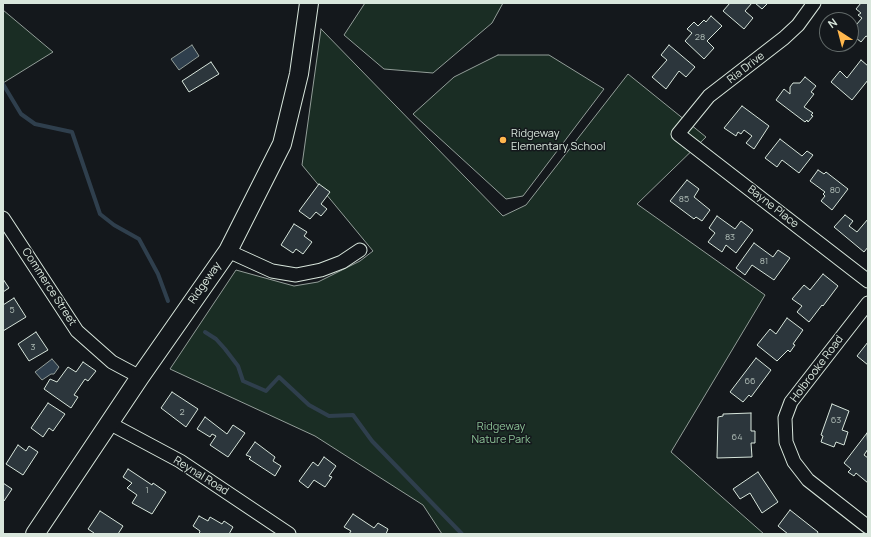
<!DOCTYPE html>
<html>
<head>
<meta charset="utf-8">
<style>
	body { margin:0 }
	#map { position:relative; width:871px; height:537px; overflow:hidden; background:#14181c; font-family:Manrope,sans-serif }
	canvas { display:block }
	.frame { position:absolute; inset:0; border:4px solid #d8e6dc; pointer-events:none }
	.north { position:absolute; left:819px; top:12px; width:40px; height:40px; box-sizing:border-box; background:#14181c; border:1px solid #626a69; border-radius:50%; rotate:324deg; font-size:11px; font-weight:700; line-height:16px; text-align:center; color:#d8e6dc }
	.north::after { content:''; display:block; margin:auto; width:14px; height:18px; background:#ffb74d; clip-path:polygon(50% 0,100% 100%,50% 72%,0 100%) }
</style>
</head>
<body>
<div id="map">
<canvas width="871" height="537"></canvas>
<div class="frame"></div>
<div class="north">N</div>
</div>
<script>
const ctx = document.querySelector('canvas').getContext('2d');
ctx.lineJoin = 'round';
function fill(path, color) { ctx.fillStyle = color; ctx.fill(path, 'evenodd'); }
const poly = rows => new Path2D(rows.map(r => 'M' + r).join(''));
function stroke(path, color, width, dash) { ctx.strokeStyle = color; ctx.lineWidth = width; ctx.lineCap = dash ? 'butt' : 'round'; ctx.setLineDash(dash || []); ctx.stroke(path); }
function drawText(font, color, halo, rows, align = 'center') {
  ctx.font = font + ' Manrope,sans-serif'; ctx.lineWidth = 3; ctx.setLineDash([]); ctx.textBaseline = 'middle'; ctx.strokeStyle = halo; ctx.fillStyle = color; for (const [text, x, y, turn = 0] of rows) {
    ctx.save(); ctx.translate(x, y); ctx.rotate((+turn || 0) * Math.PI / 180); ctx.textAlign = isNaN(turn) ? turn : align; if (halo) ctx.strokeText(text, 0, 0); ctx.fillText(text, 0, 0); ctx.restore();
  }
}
const green = poly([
	[365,3,503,3,492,23,433,73,384,69,344,35,365,3],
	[3,10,53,52,3,83,3,10],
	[321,29,503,216,526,205,628,74,706,137,637,204,765,295,671,452,764,534,442,534,423,505,315,436,170,369,236,270,294,286,318,282,360,261,373,251,302,165,321,29],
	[498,55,549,55,604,89,523,196,506,199,413,114,454,77,498,55]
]);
const water = poly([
	[192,45,199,56,179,70,171,59,192,45],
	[52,359,59,367,54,374,51,374,42,380,35,372,52,359]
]);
const stream = poly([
	[3,84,21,114,35,124,72,132,100,214,114,225,139,239,158,274,168,301],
	[205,332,216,339,225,349,238,366,243,381,266,391,279,377,309,405,329,416,353,415,372,441,462,534]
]);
const building = poly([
	[730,3,752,3,745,11,753,18,744,29,723,11,730,3],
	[755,3,768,3,762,9,755,3],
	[861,3,868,3,868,37,866,36,861,42,851,34,851,31,862,18,858,15,861,13,856,9,861,3],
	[711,16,722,26,707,41,714,48,704,59,685,41,692,33,687,29,694,22,698,26,704,20,706,22,711,16],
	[669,45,695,67,686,77,679,71,666,89,652,77,667,60,661,55,669,45],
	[861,60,868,66,868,80,852,100,831,82,840,71,847,78,861,60],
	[211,62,219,74,189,92,182,81,211,62],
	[805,77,816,86,811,92,814,94,804,107,813,113,811,115,813,116,808,122,807,120,805,122,776,100,784,89,790,94,790,87,793,83,800,83,805,77],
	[742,106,769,126,754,149,746,143,752,136,744,130,741,134,738,132,736,136,724,128,742,106],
	[780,139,802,156,807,151,813,155,799,173,782,160,777,167,765,158,780,139],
	[818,170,824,174,826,172,848,189,832,210,821,201,825,196,823,194,825,192,810,181,818,170],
	[687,180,699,189,694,197,710,210,702,221,696,217,694,219,670,201,687,180],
	[319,184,330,192,321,204,327,209,321,216,316,212,310,219,299,211,319,184],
	[845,215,853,221,849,226,857,232,868,219,868,247,864,252,834,227,845,215],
	[717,216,735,229,741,221,753,230,736,253,726,245,722,252,708,242,715,233,709,228,717,216],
	[294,224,307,232,304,236,312,242,303,254,296,249,293,253,281,245,294,224],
	[754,243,773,257,778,250,790,258,774,280,752,265,745,275,736,268,754,243],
	[823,274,838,286,823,306,822,305,809,322,797,312,802,306,792,299,804,285,810,290,823,274],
	[3,279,9,288,3,292,3,279],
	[14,298,26,317,3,331,3,305,14,298],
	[787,318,803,330,793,344,795,345,790,352,788,350,777,361,757,345,770,329,776,334,787,318],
	[36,332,48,350,29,361,18,344,36,332],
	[868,342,868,365,857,356,868,342],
	[756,358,771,370,751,397,749,395,743,402,730,392,756,358],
	[83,362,96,371,88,381,85,379,74,395,78,397,71,408,44,389,50,379,57,382,68,367,76,372,83,362],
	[172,392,198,409,186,427,161,408,172,392],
	[48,403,65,414,53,431,49,428,43,437,31,428,48,403],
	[832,404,849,411,842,430,848,432,844,445,836,442,834,447,821,442,823,436,821,435,832,404],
	[751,413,751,431,755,431,755,443,751,443,752,457,717,458,718,417,723,416,723,414,751,413],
	[205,417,227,434,233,425,245,433,228,457,210,445,216,436,212,434,210,437,197,429,205,417],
	[867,433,868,449,864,455,868,458,868,483,856,473,854,476,848,472,851,469,844,463,867,433],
	[255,442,275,457,273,461,281,466,275,476,249,459,251,457,246,455,255,442],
	[18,445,26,451,29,446,38,452,23,475,6,464,18,445],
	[324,457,336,466,329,476,332,477,325,487,314,480,308,488,299,481,313,462,318,466,324,457],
	[128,469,152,485,153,483,166,492,152,514,132,503,137,495,127,488,132,483,123,477,128,469],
	[758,472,778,502,762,513,750,493,740,499,733,489,758,472],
	[3,483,12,489,4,501,3,500,3,483],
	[790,510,818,532,817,534,788,534,778,526,790,510],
	[100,511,123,526,118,534,93,534,94,533,88,529,100,511],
	[353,514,374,528,378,523,388,529,386,534,349,534,351,531,344,527,353,514],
	[199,516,208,521,210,517,222,524,224,521,233,527,229,534,199,534,200,531,193,526,199,516]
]);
const street = poly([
	[814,3,798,25,784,38,709,96,678,134,868,281],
	[3,218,77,331,112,362,140,377],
	[228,251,272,271,296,275,321,270,342,262,360,250],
	[868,303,791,402,785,418,786,442,794,462,808,480,868,527],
	[109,423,180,461,289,534]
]);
const secondary = poly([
	[35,534,140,377,228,251,282,144,299,74,309,3]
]);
const markers = [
	[503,140,4,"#ffb74d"]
];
const numberNames = [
	["28",700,37],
	["80",835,190],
	["85",684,199],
	["83",730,237],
	["81",764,261],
	["5",12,310],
	["3",33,347],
	["66",750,381],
	["2",182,412],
	["63",836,420],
	["64",737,437],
	["1",147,490]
];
const streetNames = [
	["Ria Drive",746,68,-38],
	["Bayne Place",773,207,38],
	["Ridgeway",205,283,-55],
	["Commerce Street",49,287,57],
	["Holbrooke Road",817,369,-53],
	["Reynal Road",201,476,32]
];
const poiNames = [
	["Ridgeway",511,134],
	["Elementary School",511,147]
];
const parkNames = [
	["Ridgeway",501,427],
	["Nature Park",501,440]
];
fill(green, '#1a2d24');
stroke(green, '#939e99', 1);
fill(water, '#2f3f4d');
stroke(water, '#939e99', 1);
stroke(stream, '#2f3f4d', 4);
fill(building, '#2c363c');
stroke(building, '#d8e6dc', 1);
stroke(street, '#d8e6dc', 15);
stroke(secondary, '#d8e6dc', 20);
stroke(street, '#14181c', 13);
stroke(secondary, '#14181c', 18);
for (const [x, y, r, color] of markers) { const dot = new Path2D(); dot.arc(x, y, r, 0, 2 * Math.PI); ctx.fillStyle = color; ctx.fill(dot); stroke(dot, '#14181c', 1.5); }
drawText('9px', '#adbab4', null, numberNames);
drawText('11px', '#d8e6dc', '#14181c', streetNames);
drawText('11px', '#d8e6dc', '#14181c', poiNames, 'left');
drawText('11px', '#8ac095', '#14181c', parkNames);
</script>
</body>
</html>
